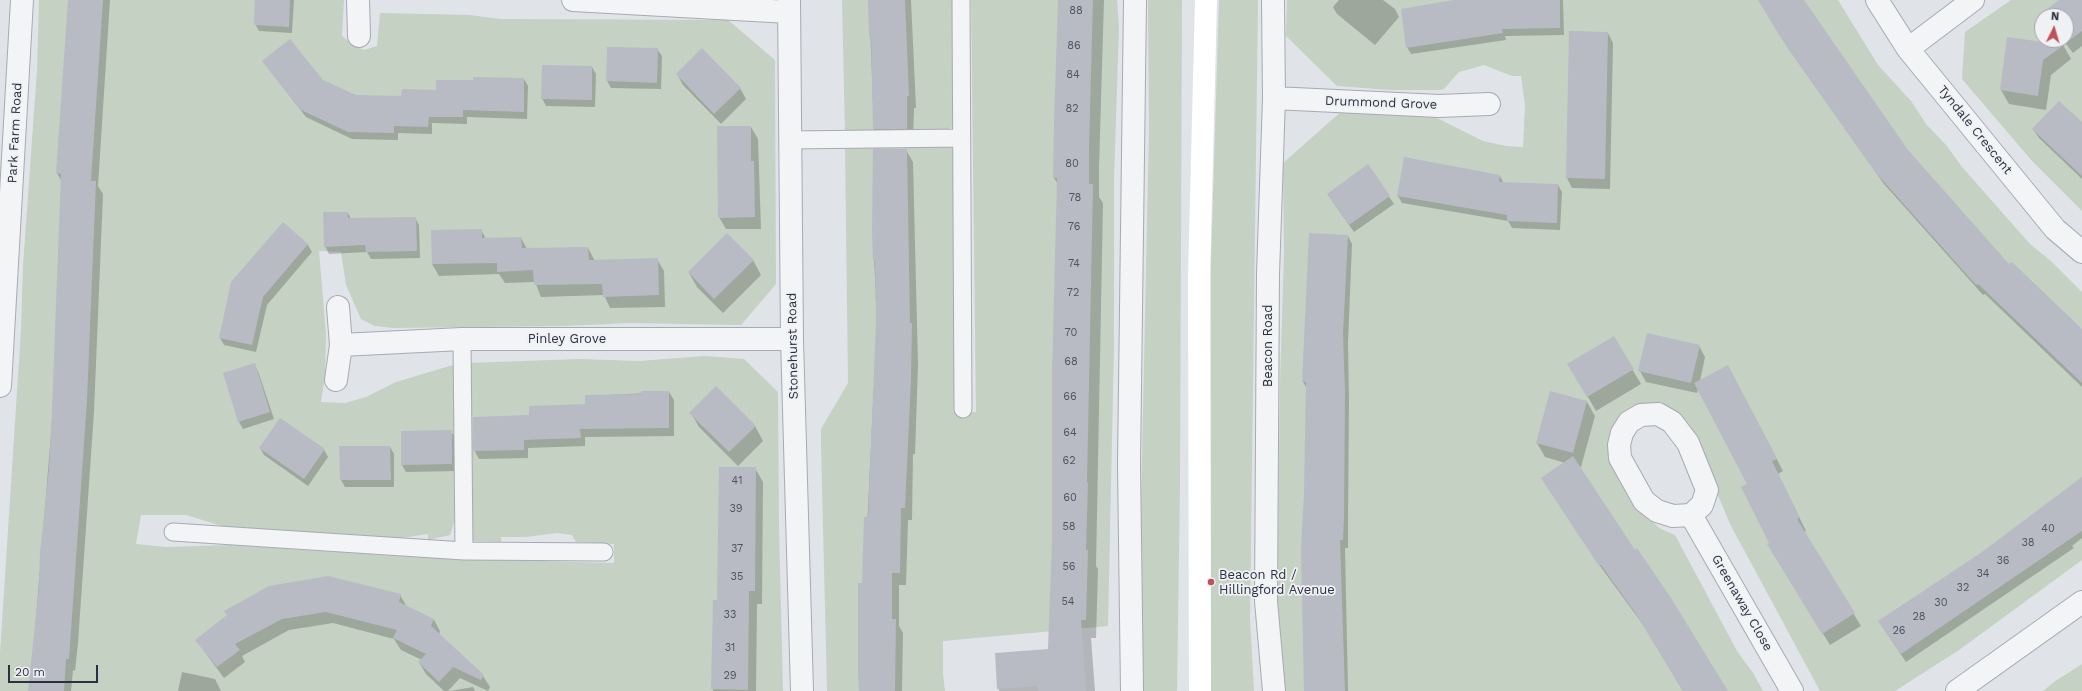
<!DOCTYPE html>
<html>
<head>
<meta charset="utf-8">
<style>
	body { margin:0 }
	#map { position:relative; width:2082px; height:691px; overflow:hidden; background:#e0e3e8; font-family:"Work Sans",sans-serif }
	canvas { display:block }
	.north { position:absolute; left:2034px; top:8px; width:40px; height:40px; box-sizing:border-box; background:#f0f1f5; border:1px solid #a1a4ac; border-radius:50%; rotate:5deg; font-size:11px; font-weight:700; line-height:16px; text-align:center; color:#2a303e }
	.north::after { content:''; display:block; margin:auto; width:14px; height:18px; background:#c15158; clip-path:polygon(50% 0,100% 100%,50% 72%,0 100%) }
	.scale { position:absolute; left:8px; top:665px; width:90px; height:18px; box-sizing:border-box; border:2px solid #2a303e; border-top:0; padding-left:5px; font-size:12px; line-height:14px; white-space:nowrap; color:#2a303e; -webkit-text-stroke:3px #f0f1f5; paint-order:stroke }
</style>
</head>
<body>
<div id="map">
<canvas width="2082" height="691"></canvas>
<div class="north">N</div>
<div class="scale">20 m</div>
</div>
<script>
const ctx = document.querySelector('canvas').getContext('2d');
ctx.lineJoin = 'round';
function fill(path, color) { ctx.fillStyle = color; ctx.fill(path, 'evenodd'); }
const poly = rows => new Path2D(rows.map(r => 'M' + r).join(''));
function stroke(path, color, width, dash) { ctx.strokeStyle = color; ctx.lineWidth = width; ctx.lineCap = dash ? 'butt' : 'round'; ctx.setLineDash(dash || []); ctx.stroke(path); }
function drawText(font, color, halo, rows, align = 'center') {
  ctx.font = font + ' "Work Sans",sans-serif'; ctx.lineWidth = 3.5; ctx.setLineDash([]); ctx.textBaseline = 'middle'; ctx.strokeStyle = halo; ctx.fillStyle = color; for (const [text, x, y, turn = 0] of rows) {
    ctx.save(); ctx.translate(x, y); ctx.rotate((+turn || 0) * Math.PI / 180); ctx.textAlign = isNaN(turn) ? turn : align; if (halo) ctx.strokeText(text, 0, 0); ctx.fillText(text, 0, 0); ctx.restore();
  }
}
const green = poly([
	[39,0,344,0,342,36,352,44,364,50,377,46,380,13,470,15,500,19,728,20,775,60,776,284,741,325,630,323,563,326,393,328,375,326,361,319,346,285,341,252,319,251,326,334,325,376,321,402,345,403,366,397,396,382,453,365,457,514,450,535,428,540,428,534,395,539,235,530,186,515,141,515,136,544,166,547,231,545,430,558,614,563,614,544,576,542,572,535,557,533,526,537,501,537,501,542,473,541,468,532,466,363,580,359,639,361,705,356,744,359,778,392,779,527,783,691,0,691,0,653,21,330,23,266,37,70],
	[842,0,955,0,954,124,951,128,945,131,845,133],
	[971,0,1117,0,1119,27,1114,179,1114,345,1108,626,943,641,943,674,945,691,827,691,821,443,821,429,848,383,845,147,951,146,953,152,953,202,956,231,957,412,976,412],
	[1148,0,1182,0,1180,484,1177,691,1143,691,1139,600,1149,130],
	[1219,0,1258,0,1250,619,1254,691,1211,691,1211,261],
	[1287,0,1838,0,1878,65,1911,101,1926,124,1947,146,1962,167,2030,244,2052,262,2082,292,2082,560,1959,650,1895,691,1820,691,1730,524,1717,493,1681,422,1619,419,1610,432,1608,454,1612,464,1646,517,1661,529,1675,535,1737,651,1753,673,1763,691,1282,691,1277,600,1280,383,1284,254,1283,163,1343,110,1435,117,1483,141,1506,146,1523,147,1525,105,1521,76,1512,76,1484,65,1459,72,1444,89,1440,90,1390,90,1337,86,1286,36],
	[2011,0,2082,0,2082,211,2032,161,1962,79,1965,32],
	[2042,16,2066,16,2066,40,2042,40],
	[2082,664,2082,691,2043,691,2054,682]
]);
const shadow = poly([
	[69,0,110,0,98,186,103,194,94,412,78,643,75,671,73,670,71,691,30,691,53,409,62,182,57,173],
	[256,0,294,0,292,33,259,31,255,24],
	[869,0,911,0,916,108,914,108,913,141,881,141,874,129],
	[1059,0,1104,0,1099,168,1099,197,1103,203,1096,566,1098,569,1096,638,1091,638,1095,691,999,691,996,654,1049,650,1053,541,1058,184,1054,178],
	[1339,0,1383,0,1395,9,1399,17,1375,45,1337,14,1333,7],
	[1462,0,1563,0,1564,35,1505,36,1506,40,1411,54,1407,47],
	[1759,0,1802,0,1907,151,2009,266,2082,331,2082,387,1985,294,1983,295,1884,184,1788,48],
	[2061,0,2082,0,2082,46,2073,53,2063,40,2066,40,2066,16,2047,16],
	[1570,32,1608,33,1613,43,1610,189,1572,188,1567,178],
	[2063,45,2071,59,2051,75,2046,110,2009,104,2001,90],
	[657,49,662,56,661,89,611,88,607,81],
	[592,67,596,74,595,107,546,106,542,98],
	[268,68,322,81,356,96,402,97,524,79,528,86,527,119,467,117,467,124,432,123,432,134,398,133,398,140,352,139,306,117],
	[677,74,740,88,746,99,721,124,683,85],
	[2082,124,2082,179,2039,138,2033,129],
	[751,127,758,139,761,229,726,229,719,217],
	[906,150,913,162,918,365,915,454,913,454,912,520,908,520,906,585,899,585,899,626,903,633,902,691,859,691,877,323,873,233],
	[1368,166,1394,204,1354,232,1332,201],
	[1500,176,1504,184,1558,185,1562,192,1560,230,1512,228,1508,221,1402,203,1398,196],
	[348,213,351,219,415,218,419,225,420,258,371,259,367,252,329,254,325,246],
	[283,223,308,245,312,252,267,305,256,352,224,345,220,338],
	[481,230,486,239,521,238,527,249,588,248,595,261,657,259,664,271,665,307,610,308,604,295,541,297,535,282,505,283,499,274,439,276,432,264],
	[1348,236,1352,244,1348,343,1349,401,1348,526,1348,548,1345,548,1348,691,1305,691,1306,387,1303,382],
	[753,260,761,275,723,313,697,287,689,273],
	[1613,338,1641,384,1596,411,1569,364],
	[1699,346,1705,357,1700,381,1728,366,1783,471,1778,474,1806,531,1804,532,1861,626,1830,645,1775,556,1748,485,1698,388,1697,393,1646,382,1640,371],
	[254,364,258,371,274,419,243,429,239,422],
	[669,392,674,400,674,436,585,437,585,446,528,448,528,458,479,459,474,450,586,405,586,396],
	[1587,402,1595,416,1581,467,1578,467,1727,691,1683,691,1644,626,1592,555,1565,463,1545,457,1537,443],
	[691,413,755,426,763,441,738,466,699,427],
	[451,431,455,438,456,471,406,472,402,465],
	[340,447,390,447,394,454,394,487,345,487,341,480],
	[260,448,324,450,328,457,308,486,264,455],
	[755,468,763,482,762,604,757,604,756,691,713,691,714,601,718,601],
	[2082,479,2082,538,2072,546,2074,548,1906,662,1879,622,1982,553],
	[400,595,407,607,434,620,440,631,439,635,483,676,490,687,488,691,460,678,448,691,444,691,426,674,419,662,422,660,401,650,394,639,333,623,289,630,242,656,245,662,224,678,196,640,228,616],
	[182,672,215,679,221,691,178,691],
	[473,687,475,691,450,691]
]);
const building = poly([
	[68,0,103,0,91,181,96,181,87,400,71,631,69,659,66,659,64,691,28,691,39,587,40,553,49,468,52,409,61,174,56,173],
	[255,0,290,0,289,27,254,25],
	[868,0,905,0,909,96,907,96,907,129,873,129,871,36,869,36],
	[1058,0,1093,0,1089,149,1089,184,1093,184,1087,483,1088,483,1086,550,1088,550,1086,620,1081,620,1086,691,1038,691,1038,686,997,689,995,653,1048,649,1052,541,1052,375,1057,178,1053,178,1054,124],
	[1454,0,1560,0,1560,28,1502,29,1503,33,1406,48,1401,9],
	[1758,0,1804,0,1908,150,2009,264,2012,262,2082,329,2082,383,1978,284,1976,285,1876,173,1781,38],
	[2059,0,2082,0,2082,31,2066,43,2064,40,2066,40,2066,16,2046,16,2043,12],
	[1569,31,1608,32,1605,179,1566,178],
	[2007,37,2064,45,2043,60,2038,96,2000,90],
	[290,39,323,80,356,95,401,96,402,89,436,90,436,80,473,80,473,77,524,78,524,112,463,110,463,117,429,117,428,127,394,126,394,133,348,132,301,110,262,61],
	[607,47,658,48,657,83,606,81],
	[702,48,741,88,714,114,676,74],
	[542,65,592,66,592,100,541,99],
	[2059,101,2082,122,2082,176,2032,129],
	[717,126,751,126,751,161,754,161,755,217,718,218],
	[873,149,907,149,910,323,912,323,911,379,905,508,901,508,900,573,892,573,892,619,896,619,895,691,859,691,858,674,858,583,862,583,864,517,868,517,876,323,875,260,873,260,872,233],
	[1404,157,1500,175,1499,182,1558,184,1557,223,1507,221,1507,215,1397,196],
	[1368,164,1390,196,1349,225,1327,194],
	[323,212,348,212,348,218,416,217,417,251,366,252,365,245,324,247],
	[283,222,308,244,263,297,252,345,219,338,231,282],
	[482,229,482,238,521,237,522,248,588,247,589,260,658,258,659,295,603,297,602,284,534,285,533,270,497,272,497,263,432,264,431,230],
	[727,233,754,260,714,299,688,272],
	[1309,233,1348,235,1343,334,1345,392,1344,517,1343,540,1340,540,1345,691,1304,691,1301,549,1304,492,1306,382,1302,382],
	[1647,333,1700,345,1691,383,1638,371],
	[1614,336,1634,369,1587,397,1567,364],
	[255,363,270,412,238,422,223,373],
	[1728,365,1777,459,1772,461,1800,518,1797,519,1855,613,1822,634,1767,544,1769,543,1741,487,1747,484,1694,383],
	[716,386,756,426,729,452,689,413],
	[641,391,669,391,669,428,580,429,581,438,524,440,524,450,473,451,473,417,529,415,529,406,585,404,585,395,641,394],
	[1550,391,1587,401,1573,453,1536,443],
	[280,418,325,449,304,479,259,448],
	[452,430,452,464,401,465,401,431],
	[339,446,390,446,391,480,340,480],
	[1573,456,1635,550,1637,548,1671,598,1728,691,1683,691,1636,614,1601,565,1599,566,1541,478],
	[719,467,756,467,755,591,749,591,748,690,711,689,713,600,717,600],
	[2082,477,2082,531,1901,654,1878,621,1982,552],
	[328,576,401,594,399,602,434,619,431,626,484,675,481,680,453,667,439,682,418,662,426,654,393,638,397,630,326,612,282,619,235,644,240,650,217,667,195,640,227,615,224,611,269,586]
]);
const service = poly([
	[961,0,963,409],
	[790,140,961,138],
	[462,339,464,551],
	[173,532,464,551,604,552]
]);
const minor = poly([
	[358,0,359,36],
	[573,0,789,12],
	[789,0,792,339,802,691],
	[1273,0,1274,98,1268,274,1266,601,1274,691],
	[1877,0,1908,49,2055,229,2082,252],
	[1908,49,1973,0],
	[1274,98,1439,106,1489,104],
	[341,345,462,339,792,339],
	[336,380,341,345,338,307],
	[0,386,22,0],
	[1658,414,1672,422,1688,443,1707,490,1702,505,1691,515,1673,516,1657,511,1644,501,1620,458,1619,445,1622,433,1629,422,1641,415,1658,414],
	[1691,515,1792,691],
	[1132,691,1129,464,1135,0],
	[1957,691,2082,602]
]);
const secondary = poly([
	[1200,691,1199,278,1206,0]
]);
const markers = [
	[1211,582,4,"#c15158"]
];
const numberNames = [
	["88",1076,11],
	["86",1074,46],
	["84",1073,75],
	["82",1072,109],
	["80",1072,164],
	["78",1075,198],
	["76",1074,227],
	["74",1074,264],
	["72",1073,293],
	["70",1071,333],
	["68",1071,362],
	["66",1070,397],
	["64",1070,433],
	["62",1069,461],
	["41",737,481],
	["60",1070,498],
	["39",736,509],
	["58",1069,527],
	["40",2048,529],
	["38",2028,543],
	["37",737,549],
	["36",2003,561],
	["56",1069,567],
	["34",1983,574],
	["35",737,577],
	["32",1963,588],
	["54",1068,602],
	["30",1941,603],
	["33",730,615],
	["28",1919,617],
	["26",1899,631],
	["31",730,648],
	["29",730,676]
];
const streetNames = [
	["Drummond Grove",1381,103,2],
	["Tyndale Crescent",1975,130,51],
	["Park Farm Road",15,133,-87],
	["Pinley Grove",567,339],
	["Stonehurst Road",793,346,-91],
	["Beacon Road",1268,346,-90],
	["Greenaway Close",1742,603,60]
];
const poiNames = [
	["Beacon Rd /",1219,575],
	["Hillingford Avenue",1219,590]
];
fill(green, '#c5d1c2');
fill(shadow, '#0003');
fill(building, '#b8bbc4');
stroke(service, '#a6aab2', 19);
stroke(minor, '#a6aab2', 24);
stroke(service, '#f3f4f6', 17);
stroke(minor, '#f3f4f6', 22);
stroke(secondary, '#fff', 22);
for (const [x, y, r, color] of markers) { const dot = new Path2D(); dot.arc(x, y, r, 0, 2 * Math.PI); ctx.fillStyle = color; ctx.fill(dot); stroke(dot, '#f0f1f5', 1.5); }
drawText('11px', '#4e5360', null, numberNames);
drawText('13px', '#2a303e', '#f0f1f5', streetNames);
drawText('13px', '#2a303e', '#f0f1f5', poiNames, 'left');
</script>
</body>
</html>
